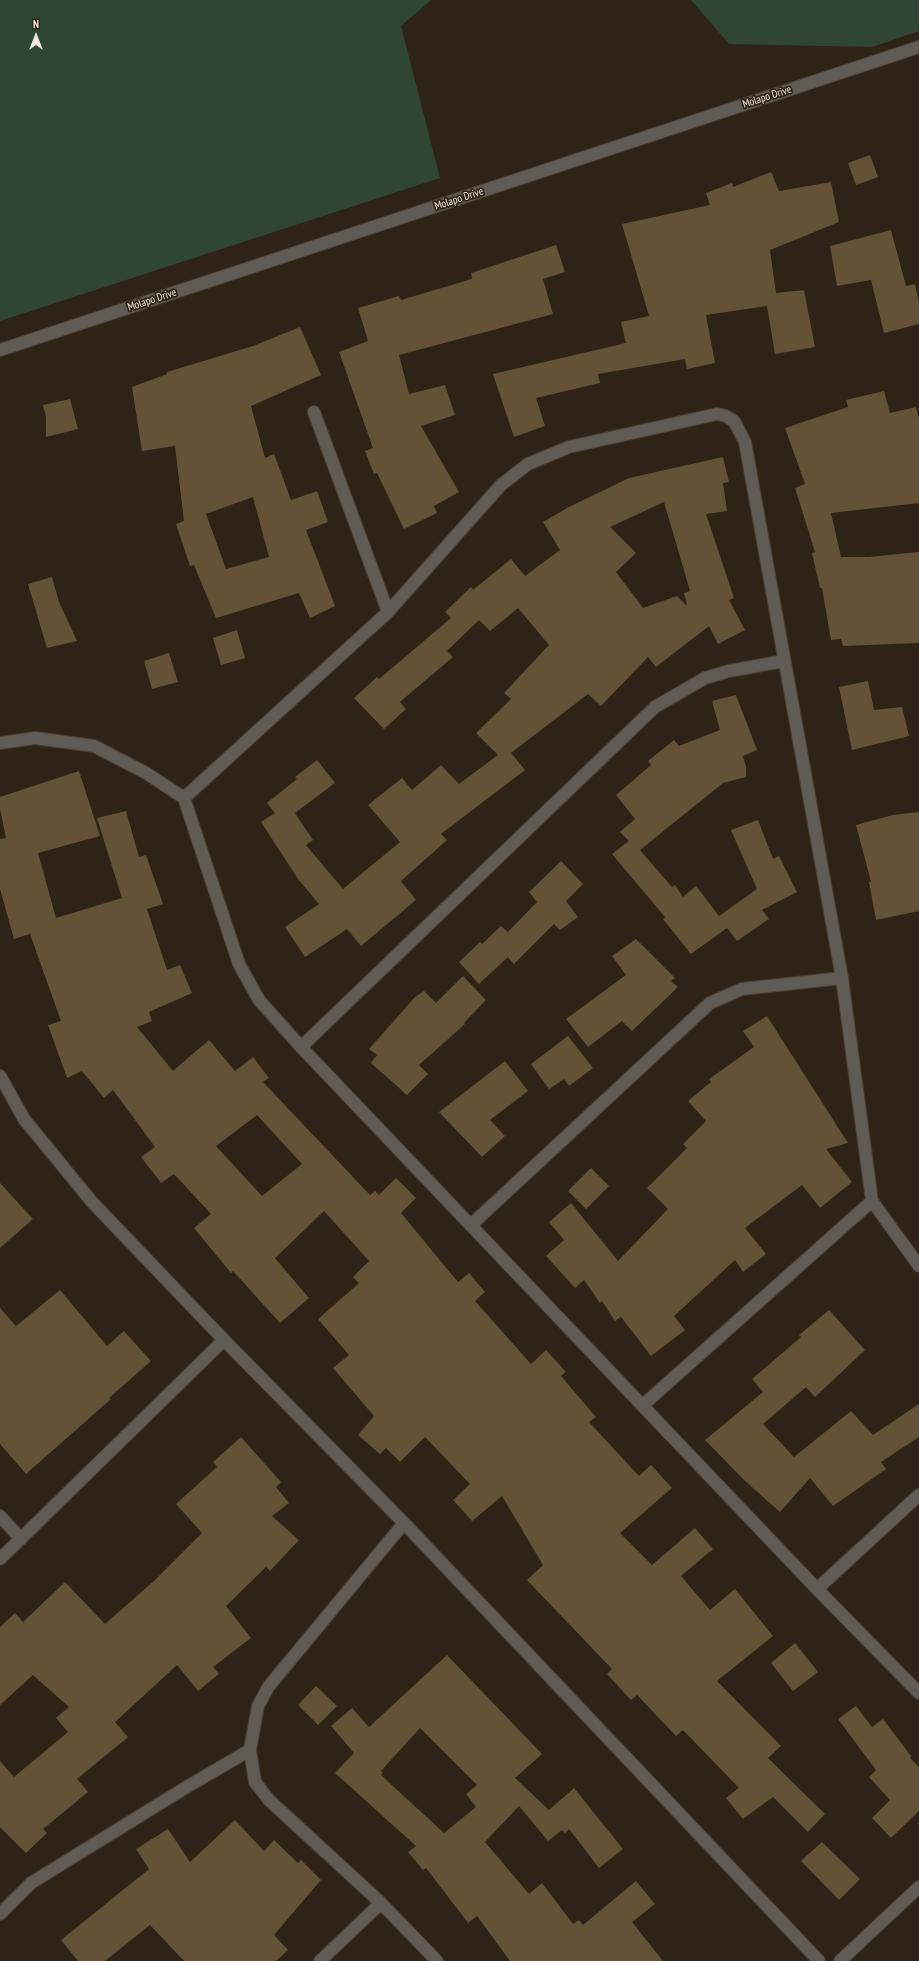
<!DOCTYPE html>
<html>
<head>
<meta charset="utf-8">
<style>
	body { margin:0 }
	#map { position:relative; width:919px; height:1961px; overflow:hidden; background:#2e2316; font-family:"PT Sans Narrow",sans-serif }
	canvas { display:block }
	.north { position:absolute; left:16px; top:16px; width:40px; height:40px; -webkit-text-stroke:3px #2e2316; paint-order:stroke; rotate:0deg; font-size:11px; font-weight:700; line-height:16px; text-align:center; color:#f0e8e0 }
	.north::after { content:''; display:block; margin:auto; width:14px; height:18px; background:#f0e8e0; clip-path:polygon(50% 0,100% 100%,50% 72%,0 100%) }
</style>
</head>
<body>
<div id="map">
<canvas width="919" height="1961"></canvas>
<div class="north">N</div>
</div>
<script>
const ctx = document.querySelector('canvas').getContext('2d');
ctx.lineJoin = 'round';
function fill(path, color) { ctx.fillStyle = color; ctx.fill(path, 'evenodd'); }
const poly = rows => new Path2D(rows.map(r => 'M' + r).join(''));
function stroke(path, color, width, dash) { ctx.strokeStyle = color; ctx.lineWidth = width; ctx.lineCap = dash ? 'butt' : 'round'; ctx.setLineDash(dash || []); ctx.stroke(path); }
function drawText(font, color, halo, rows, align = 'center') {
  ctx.font = font + ' "PT Sans Narrow",sans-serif'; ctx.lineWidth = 3.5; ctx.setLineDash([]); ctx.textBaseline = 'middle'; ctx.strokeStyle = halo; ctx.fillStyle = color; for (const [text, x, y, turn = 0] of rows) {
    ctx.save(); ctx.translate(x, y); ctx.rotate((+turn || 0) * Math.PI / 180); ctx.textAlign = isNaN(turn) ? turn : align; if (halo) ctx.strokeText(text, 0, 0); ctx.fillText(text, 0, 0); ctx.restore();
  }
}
const green = poly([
	[0,0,431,0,401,26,440,178,0,321],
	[691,0,919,0,919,31,872,47,729,44]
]);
const building = poly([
	[870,155,878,177,856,185,848,163],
	[771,172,779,191,831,182,839,222,770,250,776,293,804,290,815,347,775,354,767,306,706,315,715,363,687,369,685,359,598,374,600,383,536,398,545,426,514,437,493,374,626,343,621,322,649,316,622,224,710,205,706,193,732,183,733,187],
	[891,230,906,286,915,284,919,302,919,324,884,333,871,280,837,286,830,246],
	[556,245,565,272,543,279,553,314,399,355,409,394,445,385,455,415,421,426,459,492,434,506,437,513,404,529,377,473,374,474,365,451,373,448,339,352,368,341,358,308,399,296,401,300,472,279,471,273],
	[300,327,321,375,251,406,265,458,274,454,291,500,317,491,328,522,306,530,335,606,310,618,299,593,216,618,194,565,190,566,176,524,184,521,175,446,142,451,132,387,167,374,167,372,253,346],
	[253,497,269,557,226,569,206,514],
	[884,391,890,413,916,407,919,419,919,503,831,513,841,557,868,557,919,552,919,643,843,646,841,639,831,640,822,588,820,588,812,553,815,552,795,488,805,484,785,428,848,407,846,400],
	[70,399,78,429,46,437,46,417,43,405],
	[723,457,729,482,723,483,727,511,706,514,734,598,729,600,745,630,718,644,709,626,656,667,648,657,601,706,588,694,511,753,525,770,441,834,447,840,401,881,416,900,361,946,347,929,305,957,285,927,319,904,298,879,261,822,275,813,267,803,297,779,295,777,317,760,335,783,295,813,313,840,306,845,343,889,400,842,368,805,402,778,412,790,441,765,459,784,498,755,476,733,511,699,504,693,549,645,518,608,490,631,479,620,447,651,453,657,400,702,406,709,384,729,354,698,377,677,379,679,451,618,445,612,471,587,473,590,511,559,525,576,560,550,543,522,569,507,629,478],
	[664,502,690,591,684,593,687,606,677,596,643,608,616,572,636,553,610,527],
	[52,577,59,602,77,641,47,648,28,584],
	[237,630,245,658,221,665,213,638],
	[169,653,178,682,152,689,144,661],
	[868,681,874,710,902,707,909,736,852,750,839,687],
	[736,695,757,750,743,756,746,767,746,777,723,783,640,850,672,887,675,885,683,897,696,886,719,916,757,889,731,830,758,820,773,859,779,856,797,892,762,910,769,919,737,941,727,928,691,954,663,919,665,917,612,854,629,841,620,832,635,819,616,795,651,765,648,761,674,740,679,746,720,730,712,701],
	[79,771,100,836,38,853,56,918,122,898,97,818,126,811,139,857,146,855,163,904,147,909,167,970,180,965,192,993,149,1012,152,1021,137,1027,173,1071,209,1040,235,1071,253,1057,269,1078,263,1082,370,1195,375,1191,379,1195,396,1178,416,1198,401,1213,458,1282,469,1273,485,1292,475,1301,531,1364,546,1350,566,1372,561,1376,596,1417,589,1422,639,1476,651,1465,672,1488,620,1533,652,1565,695,1528,713,1549,681,1576,710,1610,735,1589,773,1636,717,1681,781,1746,768,1758,825,1814,808,1832,773,1797,743,1819,726,1798,739,1788,683,1730,676,1736,637,1695,631,1700,607,1674,612,1669,527,1580,543,1565,502,1496,472,1521,453,1500,470,1484,425,1437,400,1462,386,1448,380,1454,358,1435,374,1416,333,1368,349,1355,318,1319,359,1283,353,1277,369,1261,324,1211,275,1258,309,1298,280,1323,233,1271,231,1273,194,1228,211,1214,174,1174,161,1183,141,1157,155,1147,113,1090,104,1098,82,1071,67,1078,48,1025,61,1021,30,934,14,939,0,889,0,839,6,838,0,809,0,797],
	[257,1115,302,1164,262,1196,216,1146],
	[919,812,919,911,876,920,869,882,871,882,856,825,893,815],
	[561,861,583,884,566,901,578,917,560,930,554,924,514,964,508,957,479,984,459,962,480,942,482,944,501,926,508,932,537,902,529,892],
	[636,939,675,978,671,981,678,987,632,1031,622,1021,588,1047,566,1019,626,975,612,956],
	[463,976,486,1000,464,1023,465,1024,419,1065,428,1074,407,1095,371,1063,377,1055,369,1049,415,997,424,991,436,1003],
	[767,1016,848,1143,826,1149,852,1182,820,1208,802,1185,745,1228,766,1254,743,1272,735,1260,674,1316,685,1330,651,1356,621,1317,615,1321,602,1301,600,1303,584,1280,575,1288,546,1256,564,1240,549,1222,571,1203,618,1261,668,1209,647,1188,687,1148,683,1144,706,1121,688,1101,711,1082,709,1079,754,1047,743,1031],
	[568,1036,593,1068,569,1086,564,1079,549,1089,531,1064],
	[505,1061,528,1091,490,1120,505,1136,482,1157,439,1112],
	[591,1168,609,1186,586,1209,568,1191],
	[0,1183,33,1219,0,1248],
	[60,1290,107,1346,124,1331,151,1361,109,1398,111,1399,26,1474,0,1444,0,1308,16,1326],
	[829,1310,865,1350,815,1397,806,1387,763,1424,794,1457,851,1411,873,1435,919,1404,919,1437,881,1462,886,1469,833,1506,810,1478,780,1512,744,1480,705,1440,763,1392,752,1379,801,1337,799,1335],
	[241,1437,281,1482,276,1487,289,1503,272,1516,299,1540,270,1571,266,1567,226,1606,251,1638,213,1667,219,1674,198,1691,177,1665,115,1722,128,1737,77,1779,88,1792,43,1829,47,1833,26,1853,0,1827,0,1761,14,1777,68,1732,56,1718,69,1707,33,1675,0,1705,0,1627,15,1613,23,1622,65,1582,105,1624,154,1581,202,1533,176,1504,217,1467,213,1462],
	[795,1643,818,1672,793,1691,771,1663],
	[447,1655,542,1754,515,1778,549,1810,574,1788,623,1849,599,1868,569,1829,565,1833,562,1830,548,1841,519,1806,485,1842,529,1894,542,1883,573,1924,579,1920,583,1925,636,1881,655,1904,632,1922,663,1961,510,1961,477,1916,468,1923,426,1868,423,1870,408,1852,416,1846,335,1773,354,1753,331,1726,352,1708,369,1727],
	[420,1728,477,1785,466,1794,476,1807,444,1833,381,1775,383,1773,381,1771],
	[316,1686,337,1706,318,1725,298,1705],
	[856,1706,872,1727,883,1719,911,1756,910,1758,919,1767,919,1811,891,1838,872,1818,890,1800,869,1777,876,1770,838,1719],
	[235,1820,264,1851,274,1840,298,1863,301,1860,321,1880,274,1935,288,1950,276,1961,184,1961,150,1925,105,1961,78,1961,61,1940,149,1869,136,1849,168,1829,190,1862],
	[822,1842,860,1879,839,1900,801,1861]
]);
const minor = poly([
	[0,350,919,47],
	[314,412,388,612],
	[0,743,35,738,94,746,146,773,184,798,239,964,259,1000,301,1047,817,1589,919,1693],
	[184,798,388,612,501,485,528,464,569,447,717,414,726,416,734,421,745,442,842,978,872,1201,919,1266],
	[301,1047,655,707,705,678,729,671,784,661],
	[0,1076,24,1119,92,1202,224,1340,404,1523,819,1961],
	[471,1225,710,1003,742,989,842,978],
	[643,1405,872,1201],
	[0,1516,21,1539],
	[404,1523,269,1686,258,1706,250,1750,255,1782,269,1800,381,1903,437,1961],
	[0,1559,224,1340],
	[817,1589,919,1495],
	[0,1914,31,1883,185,1788,250,1750],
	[320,1961,381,1903],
	[840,1961,919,1887]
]);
const streetNames = [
	["Molapo Drive",767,97,-18],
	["Molapo Drive",459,199,-18],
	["Molapo Drive",152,300,-18]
];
fill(green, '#2f4635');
fill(building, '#635236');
stroke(minor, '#493f32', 14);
stroke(minor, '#615b55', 12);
drawText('11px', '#f0e8e0', '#2e2316', streetNames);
</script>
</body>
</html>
